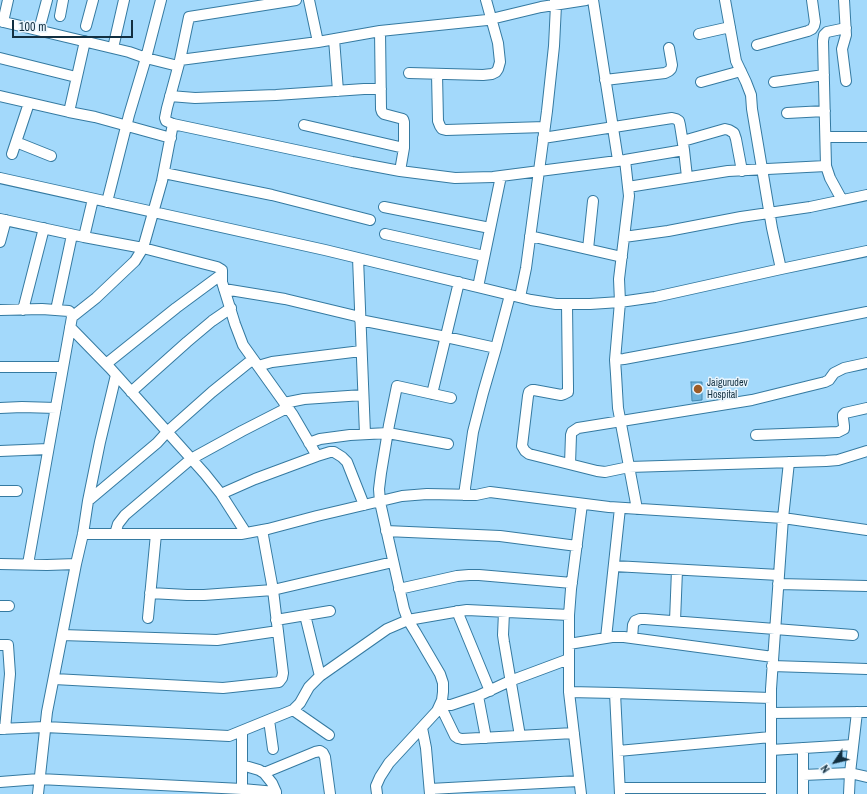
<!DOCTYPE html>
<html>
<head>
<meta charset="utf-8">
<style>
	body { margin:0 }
	#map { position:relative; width:867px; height:794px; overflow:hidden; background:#a3d9fb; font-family:"Archivo Narrow",sans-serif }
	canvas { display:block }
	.north { position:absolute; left:815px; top:742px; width:40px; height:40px; -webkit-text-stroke:3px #e7f4fd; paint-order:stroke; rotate:235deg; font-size:11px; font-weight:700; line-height:16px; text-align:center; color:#122f40 }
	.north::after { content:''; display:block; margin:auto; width:14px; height:18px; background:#122f40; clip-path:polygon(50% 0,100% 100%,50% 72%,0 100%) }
	.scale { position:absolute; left:12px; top:20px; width:121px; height:18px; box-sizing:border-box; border:2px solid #122f40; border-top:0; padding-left:5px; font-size:12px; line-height:14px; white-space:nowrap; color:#122f40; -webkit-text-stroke:3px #e7f4fd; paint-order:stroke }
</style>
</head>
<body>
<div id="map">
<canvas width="867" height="794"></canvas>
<div class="north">N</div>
<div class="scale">100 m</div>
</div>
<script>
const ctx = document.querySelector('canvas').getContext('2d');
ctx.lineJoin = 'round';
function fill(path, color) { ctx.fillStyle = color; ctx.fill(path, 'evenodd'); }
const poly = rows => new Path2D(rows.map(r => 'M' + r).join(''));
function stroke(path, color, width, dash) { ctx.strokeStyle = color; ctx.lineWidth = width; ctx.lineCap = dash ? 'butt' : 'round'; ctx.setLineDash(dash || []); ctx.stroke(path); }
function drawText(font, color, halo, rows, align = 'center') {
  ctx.font = font + ' "Archivo Narrow",sans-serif'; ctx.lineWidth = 3; ctx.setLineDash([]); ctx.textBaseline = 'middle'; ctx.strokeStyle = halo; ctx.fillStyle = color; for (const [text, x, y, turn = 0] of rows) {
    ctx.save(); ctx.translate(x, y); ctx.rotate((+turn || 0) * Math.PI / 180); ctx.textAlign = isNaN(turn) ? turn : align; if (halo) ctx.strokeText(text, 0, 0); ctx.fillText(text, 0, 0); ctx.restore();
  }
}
const building = poly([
	[691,382,702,382,702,400,692,401,691,382]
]);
const minor = poly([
	[296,0,189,17,180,60,167,108,165,118,166,121,173,124,352,162,400,171,455,178,493,177,625,160,684,150,687,177],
	[309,0,318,42],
	[593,0,618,160],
	[725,0,736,61,746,82,751,95,752,109,772,228,781,269],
	[844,0,846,35,842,49,846,81],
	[60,16,63,0],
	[0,21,129,52,146,58,178,66],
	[3,22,8,0],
	[86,26,93,0],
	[39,30,47,0],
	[380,31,381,109,382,112,384,114,403,119,404,122,404,148,400,171],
	[699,34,730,27],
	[334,39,338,91],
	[757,45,808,31,812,29,814,26,815,22,812,0],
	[113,48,124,0],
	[0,58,76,77],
	[180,60,318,42,380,31,487,20,541,7,586,0],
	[409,73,483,75,492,74,496,72,498,69,500,62,498,43,486,0],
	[437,74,438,121,440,126,442,129,446,130,545,127],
	[605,80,665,73,669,71,671,69,672,65,669,48],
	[701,82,741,71],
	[774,82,824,75],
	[0,96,69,112,95,117,171,138],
	[170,96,195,98,276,95,364,89,381,89],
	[69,112,85,41],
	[787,113,825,111],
	[304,125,404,148],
	[826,137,867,137],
	[543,138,672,118,676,119,679,121,680,125,684,150],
	[683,141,725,129,729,130,734,133,736,139,742,171],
	[16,142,51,156],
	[12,154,29,103],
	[625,160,629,196,626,221,619,279,620,302,615,360,616,374,618,408,637,509],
	[164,173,272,195,370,220],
	[0,178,325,250,531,300,556,304,590,304,620,302,655,297,781,269,867,251],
	[628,187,728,171,826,166],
	[842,200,830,178,826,166,823,41,824,35,827,32,846,28],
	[107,202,129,115,146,58,161,0],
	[384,207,490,228],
	[0,219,84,237,93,199],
	[385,234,484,256],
	[530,236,622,257],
	[84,237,143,248,217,267,222,270,222,282,235,324,243,345,293,415,317,456,255,479,221,494],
	[624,237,668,231,741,217,810,207,867,195],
	[0,242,6,220],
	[588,249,593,201],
	[358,258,365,434],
	[478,287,501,176],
	[224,289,285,299,360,317],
	[520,297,526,268,547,111,554,46,556,5,555,0],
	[567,304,568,387,568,392,564,394,561,395,534,390,532,390,529,392,528,396,522,446,525,451,529,454,597,471,605,472,629,467,826,461,838,460,867,451],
	[0,310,42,309,69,311,71,313,72,317,28,564],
	[23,310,44,228],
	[56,310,72,235],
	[72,317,96,298,135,261,143,248,162,181,173,124],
	[360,320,446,337,496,348],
	[70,327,110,368,205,474,221,494,246,533],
	[615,360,624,359,737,338,867,312],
	[106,364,176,308,222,274],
	[258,366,272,362,304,358,361,351],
	[0,367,63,367],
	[131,392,187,342,212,321,231,308],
	[432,394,459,282],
	[284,403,304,399,363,395],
	[0,408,22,407,56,408],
	[756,435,838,432,844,429,844,426,843,418,843,415,845,413,867,408],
	[309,443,320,439,350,435,388,433,448,444],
	[0,451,48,449],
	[317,456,330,452,334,452,342,457,347,462,364,505],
	[789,462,783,518,867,530],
	[570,464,571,435,572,432,578,428,752,400,825,382,829,380,834,373,844,368,867,363],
	[0,491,17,491],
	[464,495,473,432,483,393,496,348,510,295],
	[88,501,157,443,167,432,212,392,253,359],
	[582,504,571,589,569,615,569,692,615,693,620,794],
	[386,531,500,536,577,546],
	[83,534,241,534,268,529,317,516,402,496,427,494,476,495,490,492,609,507,783,518,771,689,771,794],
	[115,534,118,524,125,515,191,459,242,431,287,408],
	[0,564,47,565,76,564],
	[614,566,779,575],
	[778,584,867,586],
	[399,589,457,576,469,575,479,575,572,583],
	[150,593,187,595,204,595,273,590,393,562],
	[0,606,9,606],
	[457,611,490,691],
	[504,612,503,635,504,642,520,736],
	[305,615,320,676],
	[148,618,156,534],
	[276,620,330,611],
	[675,621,677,570],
	[62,635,217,640,278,631],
	[606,638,620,508],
	[632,638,633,625,635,621,640,619,645,619,853,635],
	[569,644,612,637,624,637,773,657],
	[0,645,8,645,10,674,5,729],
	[772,666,867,669],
	[54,679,223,688,279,682,282,678,283,673,273,590,262,530],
	[569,692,581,794],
	[615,693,771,698],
	[478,696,451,705,440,705,455,736,458,738,462,739,574,733],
	[293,710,329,735],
	[771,713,867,712],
	[269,720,273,749],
	[422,728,426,748,430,794],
	[0,729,45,727,229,736,293,710,300,703,309,687,320,676,387,629,408,620,460,611,467,610,569,615],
	[242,732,242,789],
	[486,738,478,696,510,681,569,659],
	[803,748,803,794],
	[771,750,853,745],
	[618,751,771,737],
	[242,765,259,770,264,773,272,783,276,792],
	[264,773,315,752,320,751,323,753,325,757,330,794],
	[803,775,850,773,867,777],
	[0,782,39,779,242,789,276,792,276,794],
	[620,788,771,788],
	[430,789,579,781],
	[38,794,47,712,76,564,83,534,88,501,100,442,116,375],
	[377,794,376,786,380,777,389,763,437,711,442,700,443,692,443,683,440,674,416,633,408,620,404,609,380,502,379,489,381,473,389,425,397,386,451,398],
	[849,794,850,773,857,712]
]);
const markers = [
	[698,389,5,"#9d5c27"]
];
const poiNames = [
	["Jaigurudev",707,383],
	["Hospital",707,395]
];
fill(building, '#6db2db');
stroke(building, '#4488af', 1);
stroke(minor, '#357aa1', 12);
stroke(minor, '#fff', 10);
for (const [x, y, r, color] of markers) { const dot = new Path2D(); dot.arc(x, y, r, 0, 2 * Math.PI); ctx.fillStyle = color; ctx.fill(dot); stroke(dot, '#e7f4fd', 1.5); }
drawText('10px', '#122f40', '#e7f4fd', poiNames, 'left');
</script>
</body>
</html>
